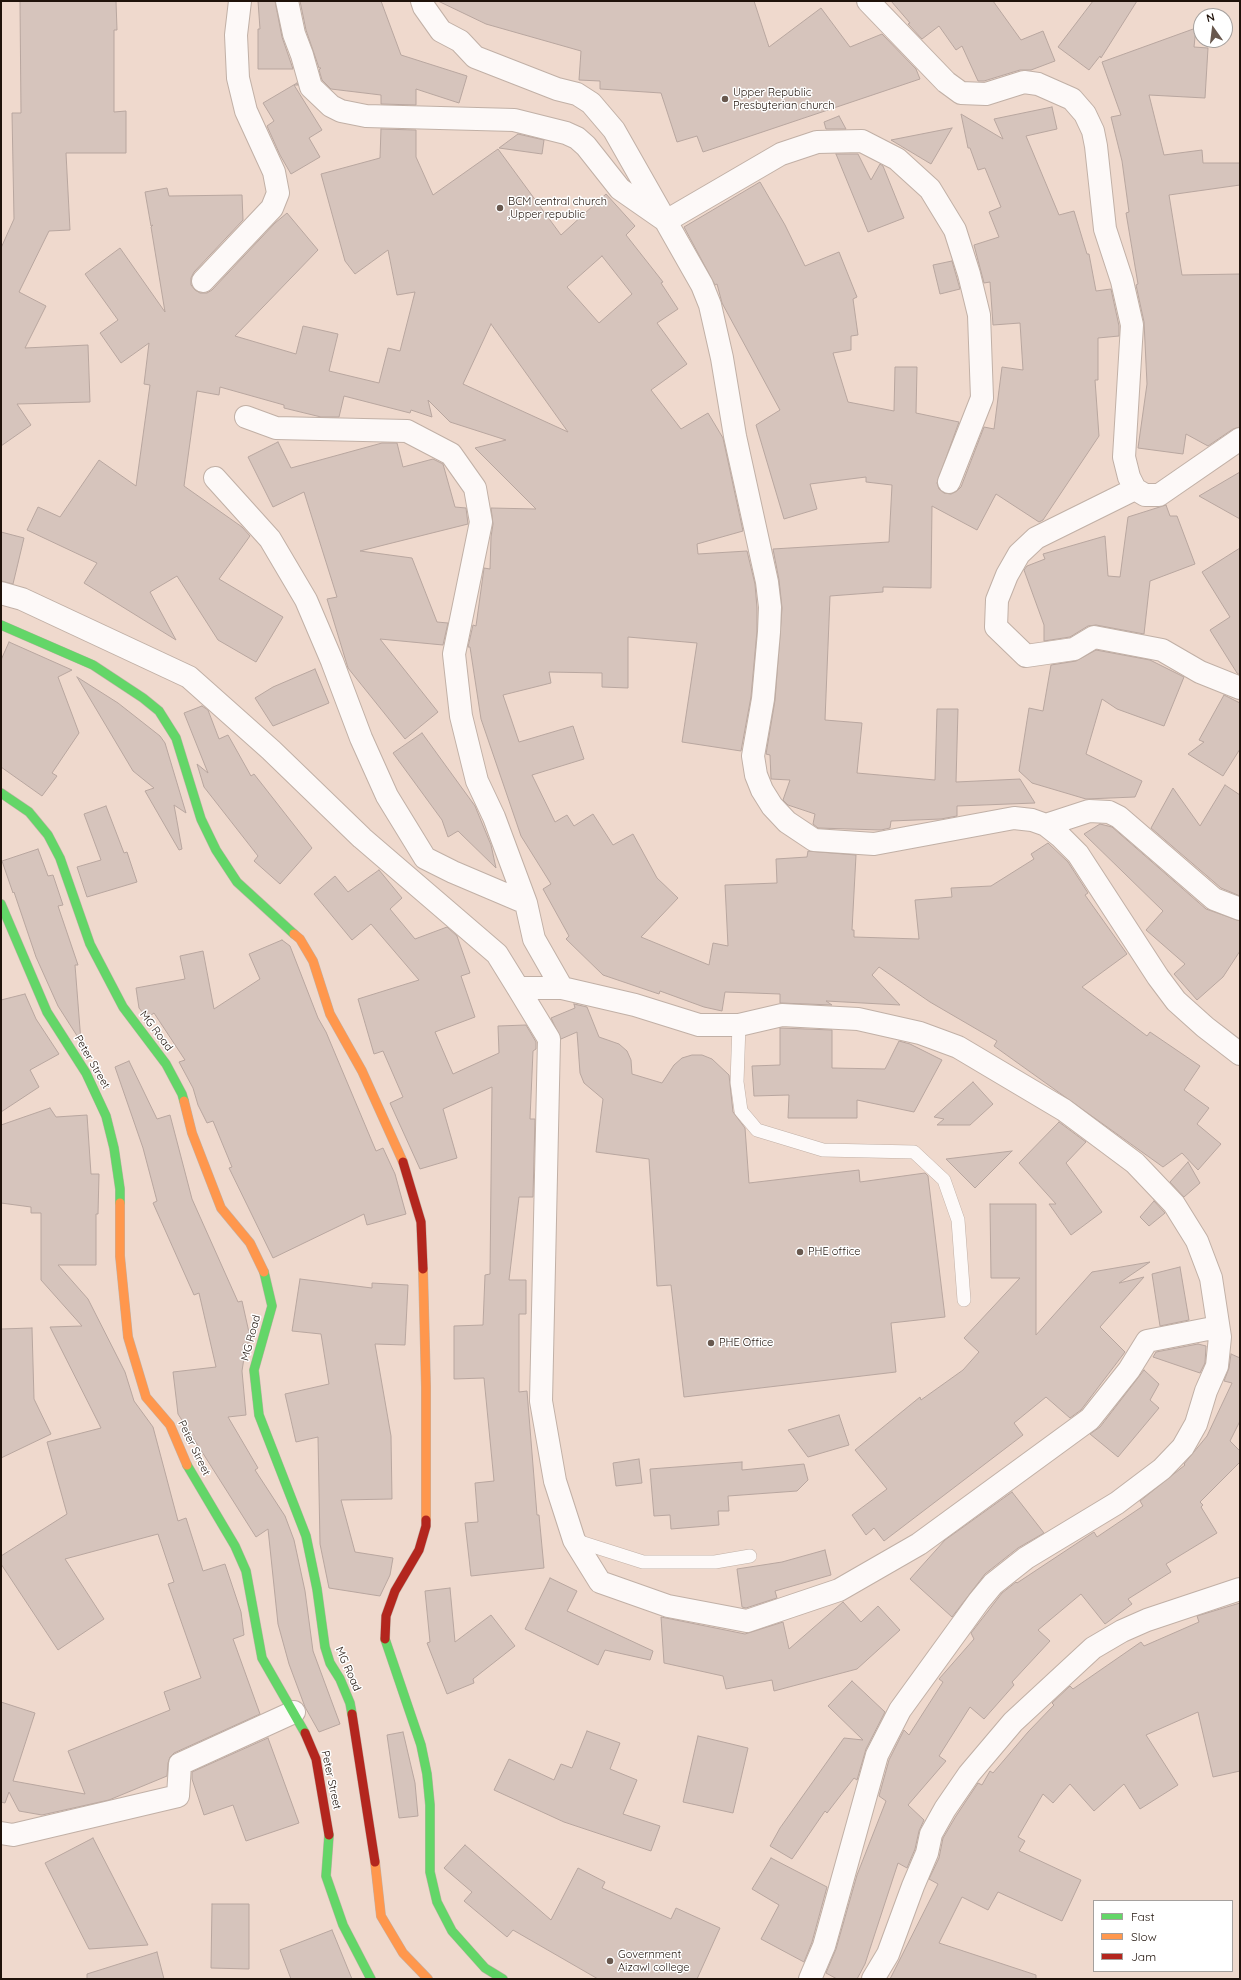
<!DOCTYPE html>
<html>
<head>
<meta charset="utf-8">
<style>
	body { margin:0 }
	#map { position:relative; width:1241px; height:1980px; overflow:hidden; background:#efd9cd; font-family:Quicksand,sans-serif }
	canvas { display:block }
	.frame { position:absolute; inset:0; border:2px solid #1f120a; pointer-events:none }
	.legend { position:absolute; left:1093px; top:1900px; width:140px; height:72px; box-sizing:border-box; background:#fff; border:1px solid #a5a09d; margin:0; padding:5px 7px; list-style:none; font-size:12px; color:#1f120a }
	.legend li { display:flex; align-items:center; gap:8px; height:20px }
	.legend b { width:20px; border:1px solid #a5a09d }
	.north { position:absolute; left:1193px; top:8px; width:40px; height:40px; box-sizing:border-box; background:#fff; border:1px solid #a5a09d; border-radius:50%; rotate:346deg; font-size:11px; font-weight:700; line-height:16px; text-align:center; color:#1f120a }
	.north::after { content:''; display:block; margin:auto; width:14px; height:18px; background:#68584e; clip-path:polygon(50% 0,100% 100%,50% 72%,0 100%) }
</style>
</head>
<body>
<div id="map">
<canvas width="1241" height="1980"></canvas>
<div class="frame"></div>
<ul class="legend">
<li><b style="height:5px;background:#63d668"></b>Fast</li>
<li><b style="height:5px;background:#ff974d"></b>Slow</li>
<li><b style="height:5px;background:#b3261e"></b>Jam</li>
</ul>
<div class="north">N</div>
</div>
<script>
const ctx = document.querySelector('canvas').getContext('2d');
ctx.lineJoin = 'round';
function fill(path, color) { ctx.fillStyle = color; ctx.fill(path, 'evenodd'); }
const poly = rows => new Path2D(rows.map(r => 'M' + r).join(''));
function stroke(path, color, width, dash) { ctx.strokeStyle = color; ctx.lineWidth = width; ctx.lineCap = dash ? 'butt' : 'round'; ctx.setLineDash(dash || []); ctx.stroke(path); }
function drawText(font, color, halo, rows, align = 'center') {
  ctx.font = font + ' Quicksand,sans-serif'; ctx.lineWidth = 3; ctx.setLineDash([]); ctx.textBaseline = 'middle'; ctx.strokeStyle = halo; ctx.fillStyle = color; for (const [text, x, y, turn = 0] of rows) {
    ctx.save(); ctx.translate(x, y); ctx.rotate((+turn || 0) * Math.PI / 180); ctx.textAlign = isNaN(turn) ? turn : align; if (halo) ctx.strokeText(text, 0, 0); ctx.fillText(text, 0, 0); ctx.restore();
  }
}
const building = poly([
	[20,1,116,1,117,30,114,30,114,112,126,111,126,153,66,153,70,230,49,231,19,292,46,306,25,348,88,345,90,402,17,404,31,425,1,446,1,248,14,219,12,113,21,113,20,1],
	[258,1,275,1,282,37,293,69,258,69,258,29,260,29,258,1],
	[300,1,381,1,401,55,467,76,459,103,416,89,416,105,381,104,381,95,331,89,322,80,319,70,321,68,319,68,306,30,300,1],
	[438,1,754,1,769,47,821,8,850,47,882,34,916,69,920,79,703,152,697,136,677,142,661,93,600,89,600,81,579,80,581,51,486,24,438,1],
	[891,1,993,1,1021,40,1043,31,1055,61,1031,70,1020,70,984,81,978,81,962,46,956,50,939,26,922,39,908,24,910,23,891,1],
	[1093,1,1137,1,1101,58,1100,56,1089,70,1058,47,1093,1],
	[1196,28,1194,47,1208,48,1205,98,1149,95,1164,155,1202,150,1203,163,1240,163,1240,185,1169,195,1182,275,1240,274,1240,427,1233,429,1208,446,1186,434,1183,454,1138,448,1147,384,1144,322,1136,285,1138,284,1126,213,1129,212,1122,161,1111,117,1121,115,1102,62,1196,28],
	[297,83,298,85,294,85,322,130,309,138,320,157,291,174,280,155,267,126,274,121,263,103,297,83],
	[1052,107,1057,129,1026,136,1059,215,1074,211,1087,254,1089,254,1096,291,1111,289,1119,326,1119,336,1098,338,1098,380,1095,380,1099,436,1043,520,1039,522,996,494,977,530,932,506,931,588,883,587,883,592,830,596,825,720,862,723,857,773,935,780,937,709,958,709,956,782,1020,779,1035,803,957,806,957,816,941,819,891,821,890,828,881,830,818,828,813,824,815,814,788,805,783,800,790,780,771,779,770,755,766,754,775,700,782,608,779,580,773,549,889,542,892,485,866,482,866,477,810,484,817,509,784,519,756,425,780,410,722,303,717,284,715,285,684,227,760,182,785,225,805,266,839,252,857,297,853,299,858,335,851,336,851,350,833,353,848,402,894,411,895,367,917,367,916,413,959,422,937,483,939,489,944,493,951,494,957,491,961,487,984,427,994,429,1002,367,1023,370,1020,323,993,325,990,282,984,283,974,245,999,237,989,212,1001,207,985,168,978,170,970,148,968,148,961,114,1003,139,994,119,1052,107],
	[839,116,846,129,826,129,824,122,839,116],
	[952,128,931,164,891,140,952,128],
	[381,129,416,130,416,157,433,195,498,149,561,235,606,194,635,226,626,235,663,282,661,283,678,309,657,323,687,364,651,390,681,429,708,413,723,438,743,531,697,544,698,554,747,551,755,584,757,608,757,631,751,697,741,751,682,742,697,643,628,637,628,688,602,687,602,673,549,672,551,683,503,695,519,742,573,726,584,759,532,775,555,822,567,815,574,826,593,814,613,845,633,834,657,878,678,898,641,937,709,965,713,943,728,946,725,885,777,883,776,859,807,857,808,851,856,855,852,930,854,930,854,937,919,939,915,900,952,897,951,888,991,886,1034,859,1031,854,1048,843,1068,862,1088,893,1085,895,1127,954,1082,987,1147,1036,1150,1032,1200,1066,1184,1090,1209,1108,1197,1124,1221,1144,1198,1170,1182,1153,1163,1167,994,1046,997,1041,930,1002,879,967,872,975,900,1005,826,1001,832,1005,780,1003,780,994,725,992,722,1011,704,1007,660,991,659,994,603,975,566,939,569,936,543,889,551,884,521,836,481,719,470,647,468,647,473,625,476,626,484,568,490,569,491,537,493,524,491,508,536,509,475,448,506,440,450,422,428,400,432,417,411,410,410,413,344,396,339,417,321,417,284,408,284,405,220,387,219,395,197,391,184,486,242,527,250,536,219,579,283,617,256,662,218,640,177,576,150,592,176,640,84,583,97,563,27,530,38,507,60,517,99,460,136,486,150,385,144,384,149,343,121,363,100,333,118,320,85,274,120,248,165,312,151,227,153,225,151,226,145,192,167,188,169,196,242,195,243,220,194,272,191,278,191,285,195,290,200,293,207,293,212,290,275,223,287,213,318,250,235,336,296,354,303,326,338,334,329,371,379,383,388,348,400,351,415,292,397,295,388,250,355,274,345,261,321,174,380,158,381,129],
	[602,256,632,294,599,323,567,287,602,256],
	[491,324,568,432,463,384,491,324],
	[518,134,544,140,542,154,499,148,518,134],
	[836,154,858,154,871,180,880,164,883,166,904,218,868,232,836,154],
	[952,261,960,289,940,294,933,265,952,261],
	[278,442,291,468,382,443,397,443,403,467,433,459,443,464,455,507,466,508,468,524,360,551,412,558,437,622,448,623,443,645,380,639,438,712,405,739,348,668,327,599,337,597,304,492,273,507,248,457,278,442],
	[1240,472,1240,519,1199,496,1240,472],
	[1166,505,1170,516,1177,516,1195,564,1150,581,1144,634,1096,625,1088,626,1070,637,1044,641,1044,625,1024,570,1027,566,1045,559,1043,554,1105,536,1108,576,1120,577,1128,517,1166,505],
	[1,532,24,538,13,584,1,581,1,532],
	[1240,548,1240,675,1237,673,1210,630,1230,617,1202,572,1240,548],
	[9,642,72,670,58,677,79,733,52,773,57,776,42,796,1,767,1,660,9,642],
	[1096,650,1150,660,1184,677,1164,726,1117,709,1102,699,1086,754,1142,781,1135,797,1086,799,1032,783,1019,771,1029,708,1043,711,1051,665,1076,661,1096,650],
	[315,669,329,703,273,726,255,698,273,687,315,669],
	[77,677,118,703,160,736,165,743,186,813,174,805,182,849,179,850,145,791,154,788,133,771,77,677],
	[1224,695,1240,703,1240,749,1223,776,1188,754,1204,742,1199,740,1224,695],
	[202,706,208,710,219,739,228,735,251,776,254,774,312,848,280,884,254,861,258,856,204,787,197,764,208,773,184,713,202,706],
	[422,733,475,806,491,845,496,868,458,831,448,837,442,820,393,753,422,733],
	[1225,785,1240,795,1240,896,1221,888,1151,828,1173,788,1200,826,1225,785],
	[106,806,124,853,127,852,137,882,87,897,77,867,101,860,84,814,106,806],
	[1100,824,1112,827,1206,909,1240,921,1240,951,1223,977,1197,1000,1174,974,1185,964,1146,930,1163,911,1084,834,1100,824],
	[38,849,48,876,53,875,63,905,58,906,78,965,75,965,81,1042,58,1006,36,957,14,892,13,893,2,861,38,849],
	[379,870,402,898,390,909,415,939,447,927,457,936,470,973,461,976,475,1017,435,1032,453,1074,499,1053,498,1026,526,1025,536,1042,536,1049,533,1051,530,1119,535,1119,533,1197,519,1197,509,1280,526,1280,526,1314,519,1314,519,1392,527,1391,537,1515,539,1515,544,1568,471,1576,465,1523,478,1522,475,1483,494,1481,484,1378,454,1379,454,1326,483,1325,485,1275,490,1274,492,1087,443,1109,457,1158,420,1169,390,1103,403,1097,383,1051,374,1054,358,999,419,980,371,924,352,940,314,894,335,876,348,892,379,870],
	[282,940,290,946,318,1018,326,1032,376,1151,383,1148,395,1174,406,1214,367,1225,364,1214,273,1258,229,1168,232,1167,213,1121,207,1123,198,1105,193,1088,179,1062,185,1060,154,1013,147,1018,139,1008,136,988,185,979,180,956,203,951,214,1009,260,979,249,954,282,940],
	[25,994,36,1019,59,1054,30,1070,39,1087,1,1112,1,1000,25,994],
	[574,1004,587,1007,599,1037,619,1044,627,1051,631,1060,632,1074,662,1083,674,1065,682,1058,692,1055,702,1055,712,1059,729,1075,733,1112,745,1128,749,1183,859,1170,860,1182,925,1173,928,1176,945,1317,891,1323,896,1372,684,1397,671,1285,657,1286,649,1159,596,1152,603,1099,584,1083,580,1073,577,1032,561,1039,551,1018,575,1008,574,1004],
	[780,1028,832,1030,832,1068,885,1069,899,1041,910,1044,942,1060,914,1112,857,1100,857,1118,788,1118,789,1095,754,1096,752,1066,780,1065,780,1028],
	[129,1061,157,1119,170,1115,192,1199,238,1302,242,1301,250,1337,249,1343,243,1344,244,1358,242,1371,246,1415,228,1417,258,1468,255,1470,285,1516,294,1540,305,1591,313,1651,340,1724,319,1732,305,1707,289,1664,278,1624,268,1529,256,1537,178,1414,173,1372,216,1367,199,1293,194,1295,153,1203,157,1201,143,1148,115,1067,129,1061],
	[973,1082,993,1104,970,1125,937,1125,944,1119,934,1117,973,1082],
	[50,1108,56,1117,87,1115,91,1174,99,1174,98,1214,96,1214,96,1265,58,1265,88,1299,125,1372,134,1401,153,1427,178,1521,186,1518,203,1571,225,1564,241,1612,244,1635,233,1639,260,1714,174,1753,170,1757,168,1763,167,1776,109,1800,42,1815,19,1811,9,1792,5,1803,1,1802,1,1702,35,1713,13,1781,85,1794,68,1751,170,1710,164,1692,201,1678,168,1584,174,1582,158,1534,65,1559,104,1619,58,1650,1,1564,1,1556,67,1514,47,1442,101,1428,50,1327,82,1326,41,1280,41,1213,31,1213,31,1207,1,1203,1,1125,50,1108],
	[1059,1122,1086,1142,1066,1163,1102,1212,1071,1235,1049,1204,1056,1204,1019,1163,1059,1122],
	[1012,1151,975,1188,946,1159,1012,1151],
	[1188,1162,1200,1183,1184,1197,1170,1182,1188,1162],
	[1154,1201,1165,1213,1149,1226,1140,1217,1154,1201],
	[990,1204,1036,1204,1036,1335,1092,1272,1150,1262,1119,1283,1144,1277,1100,1327,1125,1352,1081,1410,1070,1418,1046,1397,1014,1423,1023,1435,884,1541,874,1528,866,1535,852,1515,887,1489,855,1450,920,1397,921,1400,963,1370,979,1352,964,1338,1020,1278,991,1278,990,1204],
	[1180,1267,1189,1320,1160,1326,1152,1274,1180,1267],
	[300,1279,372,1288,372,1283,408,1285,405,1345,375,1344,391,1436,392,1499,341,1500,355,1552,393,1558,390,1575,380,1596,329,1588,320,1544,318,1437,296,1442,285,1394,329,1384,321,1334,292,1331,300,1279],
	[32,1328,34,1399,51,1434,1,1458,1,1329,32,1328],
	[1198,1344,1206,1346,1205,1363,1200,1373,1153,1357,1156,1352,1198,1344],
	[1231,1354,1240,1358,1240,1421,1230,1441,1240,1451,1240,1462,1200,1502,1203,1505,1201,1507,1217,1533,1166,1564,1171,1572,1128,1599,1132,1604,1105,1624,1081,1594,1038,1630,1050,1641,1012,1682,1014,1685,984,1719,970,1707,939,1756,946,1761,908,1805,924,1820,919,1831,915,1849,907,1868,898,1863,865,1964,857,1979,837,1979,826,1973,836,1949,857,1875,886,1801,879,1796,889,1760,904,1730,909,1735,943,1682,939,1679,974,1639,971,1633,1002,1593,1016,1582,1017,1583,1094,1532,1097,1537,1143,1506,1140,1501,1185,1465,1184,1464,1207,1436,1232,1383,1224,1381,1229,1368,1231,1354],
	[1144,1370,1159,1384,1150,1400,1159,1408,1118,1457,1090,1434,1100,1427,1144,1370],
	[839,1415,849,1445,808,1457,788,1430,839,1415],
	[639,1459,642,1483,616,1486,613,1463,639,1459],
	[742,1462,742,1470,804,1464,808,1480,797,1491,728,1496,729,1511,718,1511,719,1525,671,1529,670,1515,654,1516,650,1469,742,1462],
	[1012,1492,1044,1533,1018,1548,985,1574,952,1617,910,1579,945,1540,1012,1492],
	[825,1550,831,1575,775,1591,777,1598,746,1608,742,1607,737,1569,782,1562,825,1550],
	[550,1578,577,1591,567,1611,653,1651,650,1660,605,1650,598,1665,525,1629,550,1578],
	[450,1588,455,1642,491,1615,515,1646,473,1679,474,1683,447,1694,427,1643,430,1642,425,1591,450,1588],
	[843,1602,861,1622,878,1606,900,1630,857,1669,774,1691,772,1680,726,1689,723,1676,664,1663,661,1617,745,1634,783,1622,789,1649,843,1602],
	[1240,1603,1240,1771,1213,1777,1198,1712,1146,1735,1178,1785,1140,1809,1124,1784,1094,1811,1070,1784,1053,1803,1043,1794,1018,1837,1025,1841,1019,1851,1081,1880,1062,1921,998,1892,988,1910,962,1897,939,1943,1036,1975,1036,1979,890,1979,938,1884,929,1879,939,1858,943,1838,956,1816,978,1783,982,1785,990,1771,993,1773,1028,1732,1054,1705,1052,1703,1070,1686,1073,1689,1141,1642,1144,1646,1199,1622,1197,1616,1240,1603],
	[852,1681,885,1712,866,1749,857,1780,854,1778,827,1813,825,1811,792,1859,770,1846,780,1828,844,1738,863,1740,828,1706,852,1681],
	[587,1731,620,1743,610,1769,637,1780,623,1814,660,1826,651,1851,564,1822,494,1790,509,1759,554,1780,561,1764,572,1768,587,1731],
	[403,1732,415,1783,418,1816,399,1818,387,1735,403,1732],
	[698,1736,748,1748,733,1813,683,1802,698,1736],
	[268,1738,299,1823,246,1841,233,1805,204,1815,192,1779,192,1772,268,1738],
	[93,1838,148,1945,89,1949,45,1863,93,1838],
	[465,1845,551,1920,578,1868,605,1882,602,1888,671,1919,676,1908,720,1928,697,1979,598,1979,513,1930,507,1937,464,1901,472,1892,444,1868,465,1845],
	[771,1858,827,1887,812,1942,804,1962,761,1939,779,1905,752,1889,771,1858],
	[212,1904,249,1904,249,1969,211,1968,212,1904],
	[332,1930,352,1979,291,1979,280,1950,332,1930],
	[157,1952,164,1979,87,1979,87,1974,157,1952]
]);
const lane = poly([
	[739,1025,737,1082,741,1111,757,1130,823,1150,914,1152,944,1180,958,1220,964,1300],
	[574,1540,643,1562,715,1562,750,1556]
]);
const street = poly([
	[287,1,294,34,302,55,311,87,331,106,341,111,366,116,514,120,566,133,577,138,586,146,620,189,666,221,781,154,817,142,862,141,897,159,930,189,955,230,969,274,979,315,982,398,949,482],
	[422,1,424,7,441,31,460,41,475,57,557,89,577,94,591,103,614,130,702,285,710,305,722,358,735,436,767,582,770,607,769,632,763,699,753,756,756,775,762,790,772,806,787,822,814,840,874,844,1014,818,1032,820,1046,825,1060,836,1078,854,1158,977,1176,1001,1205,1027,1240,1054],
	[868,1,946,82,961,93,986,94,1024,82,1038,84,1072,99,1085,114,1093,131,1096,146,1105,229,1122,281,1132,325,1124,457,1129,477,1135,489,1145,495,1159,495,1240,439],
	[203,281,272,208,278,193,274,172,246,111,238,78,236,35,240,1],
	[246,417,276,428,407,431,451,454,475,488,481,522,454,654,461,716,477,781,494,817,526,903],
	[215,478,270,539,306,600,332,661,361,738,387,796,425,858,453,872,526,903,534,939,562,988],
	[1135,489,1036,538,1019,554,1007,575,997,600,996,627,1026,656,1074,649,1094,637,1162,650,1200,672,1240,688],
	[1,593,22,599,189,677,271,750,362,838,497,954,518,988,549,1039,541,1401,555,1481,574,1540,600,1582,668,1606,747,1621,839,1590,919,1544,1090,1419,1129,1370,1147,1341,1218,1327],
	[1046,825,1089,811,1109,812,1119,817,1214,899,1240,909],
	[518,988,562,988,635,1005,699,1025,739,1025,782,1015,858,1019,920,1033,958,1047,1064,1110,1135,1163,1174,1204,1197,1241,1211,1278,1220,1337,1217,1366,1206,1391,1196,1424,1183,1447,1162,1469,1117,1503,1026,1558,993,1584,979,1601,900,1710,877,1755,824,1946,810,1979],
	[1,1833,13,1835,178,1796,180,1764,294,1712],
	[873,1979,888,1954,913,1886,927,1853,931,1834,945,1809,969,1774,1013,1722,1093,1648,1122,1631,1147,1620,1240,1589]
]);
const fast = poly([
	[1,625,93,665,143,698,159,711,176,738,201,819,216,850,237,882,294,934],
	[1,793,29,812,48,835,60,858,90,944,123,1007,166,1064,182,1094,184,1101],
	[1,904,47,1012,86,1073,106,1116,114,1148,120,1189,120,1203],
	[264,1272,272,1306,254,1370,259,1415,306,1536,317,1589,325,1647,330,1663,340,1679,350,1703,352,1714],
	[187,1465,235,1546,246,1571,262,1658,305,1733],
	[385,1639,421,1745,427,1774,430,1805,430,1872,437,1902,452,1931,485,1968,503,1979],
	[329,1835,326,1876,343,1925,371,1979]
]);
const slow = poly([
	[294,934,300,939,313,961,330,1014,362,1071,403,1162],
	[184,1101,192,1133,221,1208,250,1243,264,1272],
	[120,1203,120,1256,128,1337,146,1397,170,1425,187,1465],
	[423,1269,426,1387,426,1520],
	[375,1862,381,1916,403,1953,428,1979]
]);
const jam = poly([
	[403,1162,421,1222,423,1269],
	[385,1639,386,1616,395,1591,419,1550,426,1526,426,1520],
	[352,1714,375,1862],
	[305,1733,316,1759,329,1835]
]);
const markers = [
	[725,99,4,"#68584e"],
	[500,208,4,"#68584e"],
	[800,1252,4,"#68584e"],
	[711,1343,4,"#68584e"],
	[610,1961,4,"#68584e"]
];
const poiNames = [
	["Upper Republic",733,93],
	["Presbyterian church",733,106],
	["BCM central church",508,202],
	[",Upper republic",508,215],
	["PHE office",808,1252],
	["PHE Office",719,1343],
	["Government",618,1955],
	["Aizawl college",618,1968]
];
const streetNames = [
	["MG Road",156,1031,53],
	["Peter Street",92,1062,60],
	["MG Road",251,1338,-75],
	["Peter Street",194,1448,64],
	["MG Road",348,1669,66],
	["Peter Street",331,1780,78]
];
fill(building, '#d6c4bc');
stroke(building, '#b8a69f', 1);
stroke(lane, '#c1b0a6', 14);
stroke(street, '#c1b0a6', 24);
stroke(fast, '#c1b0a6', 10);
stroke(slow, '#c1b0a6', 10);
stroke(jam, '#c1b0a6', 10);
stroke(lane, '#fdf9f8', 13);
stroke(street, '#fdf9f8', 22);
stroke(fast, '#63d668', 9);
stroke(slow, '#ff974d', 9);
stroke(jam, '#b3261e', 9);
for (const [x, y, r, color] of markers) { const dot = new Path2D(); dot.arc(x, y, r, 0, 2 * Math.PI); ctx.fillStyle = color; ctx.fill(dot); stroke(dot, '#fff', 1.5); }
drawText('11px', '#1f120a', '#fff', poiNames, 'left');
drawText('11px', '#1f120a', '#fff', streetNames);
</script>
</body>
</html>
